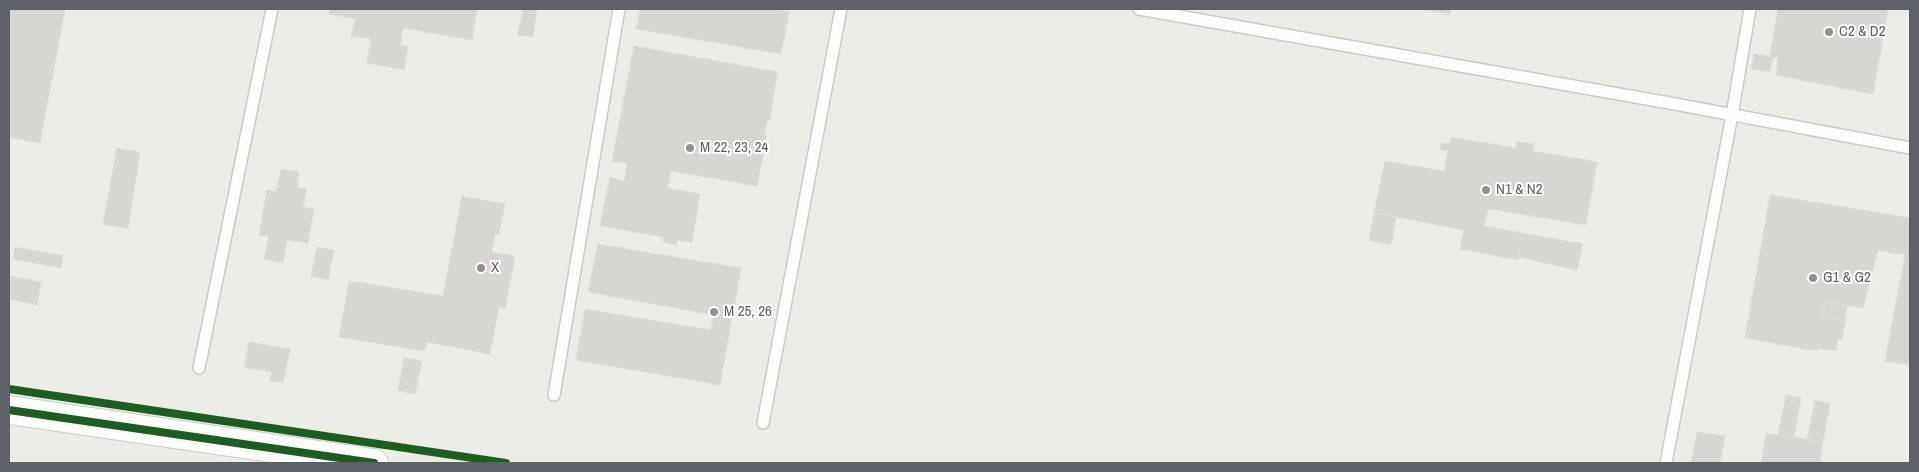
<!DOCTYPE html>
<html>
<head>
<meta charset="utf-8">
<style>
	body { margin:0 }
	#map { position:relative; width:1919px; height:472px; overflow:hidden; background:#edede8; font-family:"Archivo Narrow",sans-serif }
	canvas { display:block }
	.frame { position:absolute; inset:0; border:10px solid #5d6167; pointer-events:none }
</style>
</head>
<body>
<div id="map">
<canvas width="1919" height="472"></canvas>
<div class="frame"></div>
</div>
<script>
const ctx = document.querySelector('canvas').getContext('2d');
ctx.lineJoin = 'round';
function fill(path, color) { ctx.fillStyle = color; ctx.fill(path, 'evenodd'); }
const poly = rows => new Path2D(rows.map(r => 'M' + r).join(''));
function stroke(path, color, width, dash) { ctx.strokeStyle = color; ctx.lineWidth = width; ctx.lineCap = dash ? 'butt' : 'round'; ctx.setLineDash(dash || []); ctx.stroke(path); }
function drawText(font, color, halo, rows, align = 'center') {
  ctx.font = font + ' "Archivo Narrow",sans-serif'; ctx.lineWidth = 4; ctx.setLineDash([]); ctx.textBaseline = 'middle'; ctx.strokeStyle = halo; ctx.fillStyle = color; for (const [text, x, y, turn = 0] of rows) {
    ctx.save(); ctx.translate(x, y); ctx.rotate((+turn || 0) * Math.PI / 180); ctx.textAlign = isNaN(turn) ? turn : align; if (halo) ctx.strokeText(text, 0, 0); ctx.fillText(text, 0, 0); ctx.restore();
  }
}
const building = poly([
	[9,9,65,9,40,143,9,137,9,9],
	[330,9,477,9,472,40,403,28,400,45,408,46,404,70,367,63,371,39,351,36,355,19,329,14,330,9],
	[523,9,537,9,533,37,518,35,523,9],
	[640,9,769,9,789,12,781,54,636,29,640,9],
	[1420,9,1451,9,1450,14,1420,9],
	[1778,9,1888,9,1873,94,1776,75,1778,58,1773,57,1770,72,1751,69,1754,54,1770,56,1778,9],
	[634,46,777,72,770,120,768,119,764,136,767,136,757,186,671,171,668,188,700,194,692,242,678,240,676,245,663,242,663,237,600,226,610,177,624,181,627,163,612,161,634,46],
	[1451,137,1516,148,1517,142,1534,144,1533,151,1597,162,1586,225,1488,209,1484,226,1522,233,1518,260,1460,249,1464,230,1374,213,1385,161,1444,171,1448,151,1440,150,1441,143,1449,144,1451,137],
	[117,148,140,152,128,229,103,224,117,148],
	[281,169,299,172,297,187,306,189,303,207,314,209,308,243,287,240,283,263,264,259,269,237,259,235,267,190,276,192,281,169],
	[1770,195,1910,218,1910,365,1885,361,1905,255,1878,250,1863,308,1825,302,1822,317,1845,321,1842,339,1838,338,1836,351,1818,348,1817,351,1745,338,1770,195],
	[462,196,505,204,499,234,495,234,492,252,515,256,505,309,499,307,490,354,427,342,424,351,339,337,349,281,443,296,462,196],
	[1374,213,1396,217,1391,245,1369,240,1374,213],
	[1522,233,1583,244,1577,270,1518,257,1522,233],
	[598,244,741,268,720,385,576,360,585,309,711,330,713,315,588,292,598,244],
	[15,247,63,256,61,268,13,259,15,247],
	[317,247,334,250,328,280,311,276,317,247],
	[9,276,41,282,37,305,9,299,9,276],
	[1825,302,1847,306,1845,321,1822,317,1825,302],
	[249,342,290,349,283,383,270,381,272,372,244,367,249,342],
	[404,358,422,361,415,394,398,390,404,358],
	[1786,395,1801,398,1794,438,1778,435,1786,395],
	[1815,400,1830,403,1823,442,1807,440,1815,400],
	[1697,432,1725,436,1720,463,1691,463,1697,432],
	[1766,433,1823,442,1820,463,1761,463,1766,433]
]);
const lane = poly([
	[1139,9,1675,104,1910,148],
	[199,368,272,9],
	[554,395,619,9],
	[763,423,841,9],
	[1666,463,1732,115,1750,9]
]);
const secondary = poly([
	[9,410,374,463]
]);
const cycleway = poly([
	[9,389,506,463],
	[9,410,374,463]
]);
const markers = [
	[1829,32,5,"#8f9294"],
	[690,148,5,"#8f9294"],
	[1486,190,5,"#8f9294"],
	[481,268,5,"#8f9294"],
	[1813,278,5,"#8f9294"],
	[714,312,5,"#8f9294"]
];
const poiNames = [
	["C2 & D2",1839,32],
	["M 22, 23, 24",700,148],
	["N1 & N2",1496,190],
	["X",491,268],
	["G1 & G2",1823,278],
	["M 25, 26",724,312]
];
fill(building, '#d7d6d3');
stroke(building, '#dddcd7', 1);
stroke(lane, '#cacac9', 14);
stroke(secondary, '#cacbca', 30);
stroke(lane, '#fcfcfc', 11);
stroke(secondary, '#fcfcfc', 28);
stroke(cycleway, '#1b5e20', 8);
for (const [x, y, r, color] of markers) { const dot = new Path2D(); dot.arc(x, y, r, 0, 2 * Math.PI); ctx.fillStyle = color; ctx.fill(dot); stroke(dot, '#fff', 2); }
drawText('15px', '#5d6167', '#fff', poiNames, 'left');
</script>
</body>
</html>
